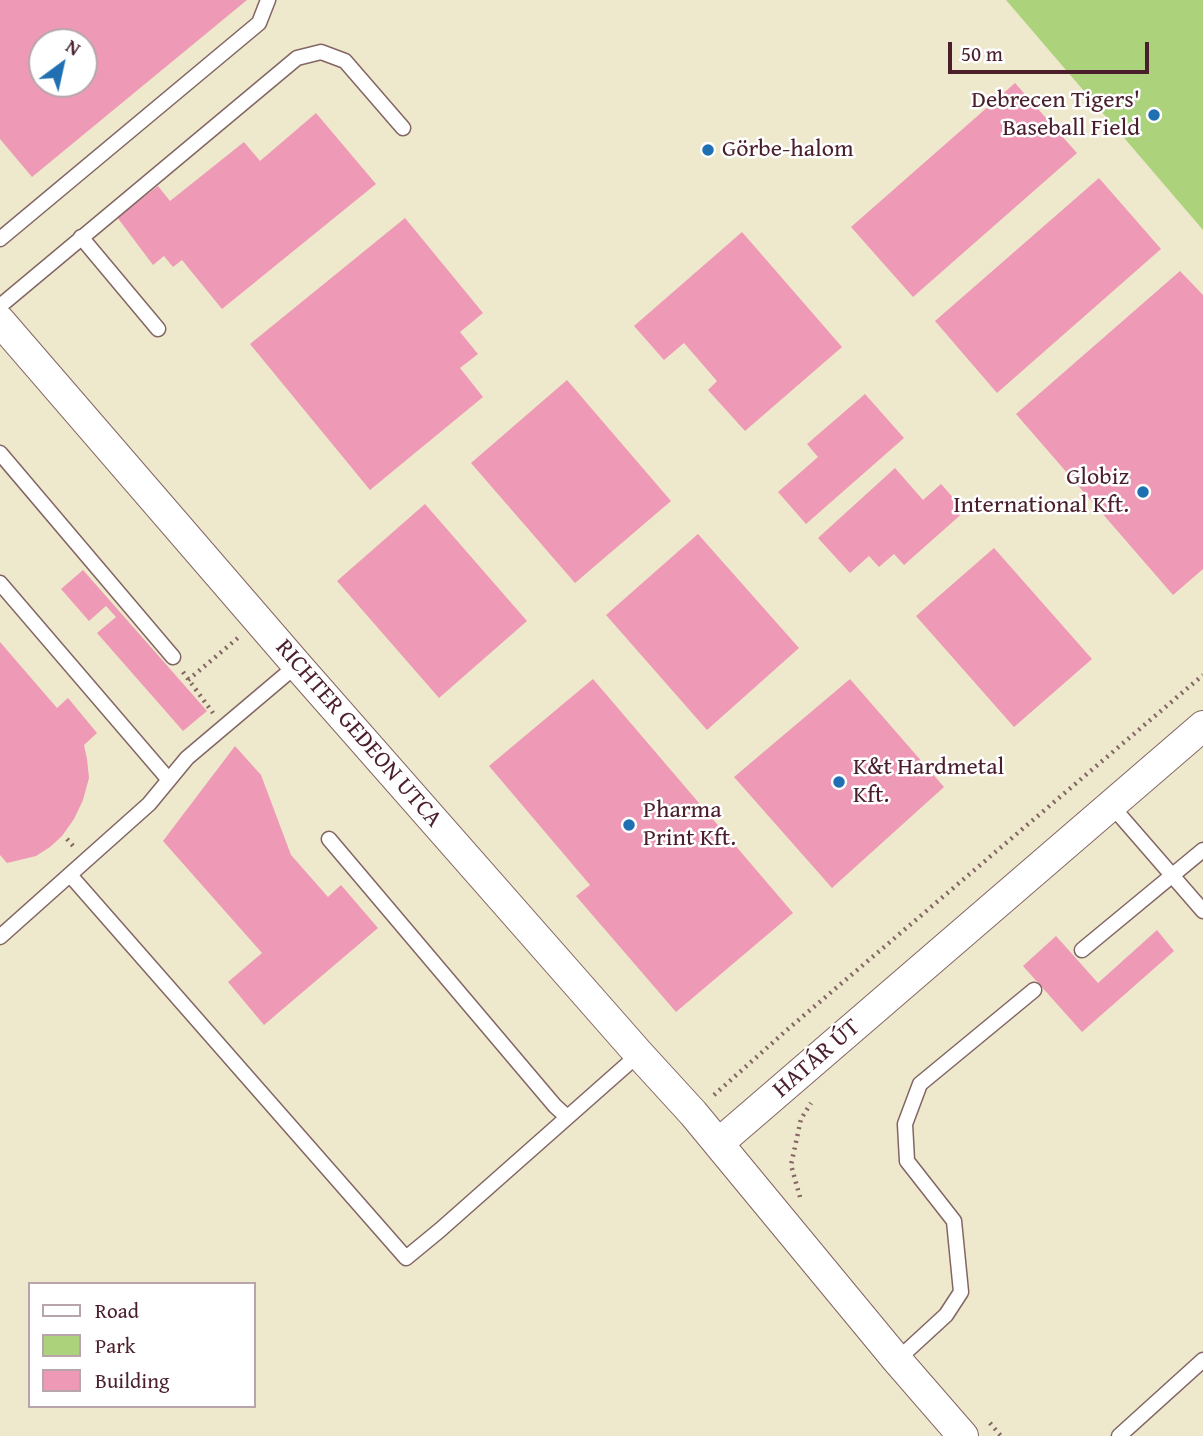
<!DOCTYPE html>
<html>
<head>
<meta charset="utf-8">
<style>
	body { margin:0 }
	#map { position:relative; width:1203px; height:1436px; overflow:hidden; background:#eee8cc; font-family:"Gentium Book Plus",serif }
	canvas { display:block }
	.legend { position:absolute; left:28px; top:1282px; width:228px; height:126px; box-sizing:border-box; background:#fff; border:2px solid #b7a5aa; margin:0; padding:9px 12px; list-style:none; font-size:21px; color:#4a1f2b }
	.legend li { display:flex; align-items:center; gap:14px; height:35px }
	.legend b { width:35px; border:2px solid #b7a5aa }
	.north { position:absolute; left:28px; top:28px; width:70px; height:70px; box-sizing:border-box; background:#fff; border:2px solid #b7a5aa; border-radius:50%; rotate:33deg; font-size:19px; font-weight:700; line-height:28px; text-align:center; color:#4a1f2b }
	.north::after { content:''; display:block; margin:auto; width:24px; height:32px; background:#1f6fb2; clip-path:polygon(50% 0,100% 100%,50% 72%,0 100%) }
	.scale { position:absolute; left:948px; top:42px; width:201px; height:32px; box-sizing:border-box; border:4px solid #4a1f2b; border-top:0; padding-left:9px; font-size:21px; line-height:24px; white-space:nowrap; color:#4a1f2b; -webkit-text-stroke:5px #fff; paint-order:stroke }
</style>
</head>
<body>
<div id="map">
<canvas width="1203" height="1436"></canvas>
<ul class="legend">
<li><b style="height:9px;background:#fff"></b>Road</li>
<li><b style="height:19px;background:#acd27c"></b>Park</li>
<li><b style="height:19px;background:#ee9ab6"></b>Building</li>
</ul>
<div class="north">N</div>
<div class="scale">50 m</div>
</div>
<script>
const ctx = document.querySelector('canvas').getContext('2d');
ctx.lineJoin = 'round';
function fill(path, color) { ctx.fillStyle = color; ctx.fill(path, 'evenodd'); }
const poly = rows => new Path2D(rows.map(r => 'M' + r).join(''));
function stroke(path, color, width, dash) { ctx.strokeStyle = color; ctx.lineWidth = width; ctx.lineCap = dash ? 'butt' : 'round'; ctx.setLineDash(dash || []); ctx.stroke(path); }
function drawText(font, color, halo, rows, align = 'center') {
  ctx.font = font + ' "Gentium Book Plus",serif'; ctx.lineWidth = 5; ctx.setLineDash([]); ctx.textBaseline = 'middle'; ctx.strokeStyle = halo; ctx.fillStyle = color; for (const [text, x, y, turn = 0] of rows) {
    ctx.save(); ctx.translate(x, y); ctx.rotate((+turn || 0) * Math.PI / 180); ctx.textAlign = isNaN(turn) ? turn : align; if (halo) ctx.strokeText(text, 0, 0); ctx.fillText(text, 0, 0); ctx.restore();
  }
}
const green = poly([
	[1006,0,1203,0,1203,230]
]);
const building = poly([
	[0,0,247,0,32,177,0,139],
	[42,42,84,42,84,84,42,84],
	[1015,83,1077,153,913,297,851,227],
	[316,113,376,184,222,309,182,260,173,267,164,256,153,265,117,217,158,186,170,201,244,142,260,161],
	[1099,178,1161,249,997,393,935,321],
	[405,218,483,313,460,332,478,354,460,368,483,397,370,490,250,344],
	[742,232,842,347,745,431,708,390,717,381,684,343,664,360,634,326],
	[1180,271,1203,295,1203,569,1173,595,1016,414],
	[567,380,671,501,575,583,471,463],
	[865,394,904,438,806,524,778,492,818,457,807,444],
	[895,468,923,500,941,484,965,511,904,565,894,554,879,567,869,556,850,573,818,538],
	[425,504,527,621,439,698,337,581],
	[698,534,799,648,707,730,606,615],
	[994,548,1092,659,1014,727,916,616],
	[83,570,207,711,183,731,97,633,116,617,106,606,89,621,61,589],
	[0,642,57,708,68,698,97,733,84,745,87,759,89,778,83,800,74,819,62,836,50,847,36,856,7,863,0,855],
	[593,679,793,913,676,1012,576,896,590,885,489,766],
	[850,679,944,787,832,888,734,777],
	[235,746,261,775,291,855,328,897,341,885,378,928,264,1025,228,982,262,953,163,841],
	[1157,930,1174,951,1082,1032,1023,966,1056,936,1098,983]
]);
const path = poly([
	[183,672,213,713],
	[188,680,239,637],
	[67,839,74,847],
	[714,1095,788,1029,1203,675],
	[800,1197,791,1165,801,1119,811,1103],
	[990,1423,1001,1436]
]);
const service = poly([
	[81,237,158,329],
	[0,239,259,23,268,0],
	[0,306,297,58,321,52,345,61,403,128],
	[0,453,173,657],
	[0,583,169,780],
	[1111,805,1203,911],
	[329,839,555,1106,567,1117],
	[70,875,406,1258,440,1230,639,1054],
	[0,937,149,804,187,758,297,665],
	[1082,950,1203,850],
	[897,1360,946,1315,961,1292,954,1221,907,1161,905,1124,920,1084,1034,990],
	[1119,1436,1203,1360]
]);
const minor = poly([
	[0,321,297,665,639,1054,693,1113,897,1360,963,1436],
	[719,1143,1203,726]
]);
const markers = [
	[1154,115,7,"#1f6fb2"],
	[708,150,7,"#1f6fb2"],
	[1143,492,7,"#1f6fb2"],
	[839,782,7,"#1f6fb2"],
	[629,825,7,"#1f6fb2"]
];
const poiNames = [
	["Debrecen Tigers'",1140,101,"right"],
	["Baseball Field",1140,129,"right"],
	["Görbe-halom",722,150],
	["Globiz",1129,478,"right"],
	["International Kft.",1129,506,"right"],
	["K&t Hardmetal",853,768],
	["Kft.",853,796],
	["Pharma",643,811],
	["Print Kft.",643,839]
];
const streetNames = [
	["RICHTER GEDEON UTCA",358,734,49],
	["HATÁR ÚT",817,1059,-41]
];
fill(green, '#acd27c');
fill(building, '#ee9ab6');
stroke(service, '#836563', 17);
stroke(minor, '#836563', 32);
stroke(path, '#836563', 4.5, [2, 5]);
stroke(service, '#fff', 14);
stroke(minor, '#fff', 30);
for (const [x, y, r, color] of markers) { const dot = new Path2D(); dot.arc(x, y, r, 0, 2 * Math.PI); ctx.fillStyle = color; ctx.fill(dot); stroke(dot, '#fff', 2.5); }
drawText('24px', '#4a1f2b', '#fff', poiNames, 'left');
drawText('24px', '#4a1f2b', '#fff', streetNames);
</script>
</body>
</html>
